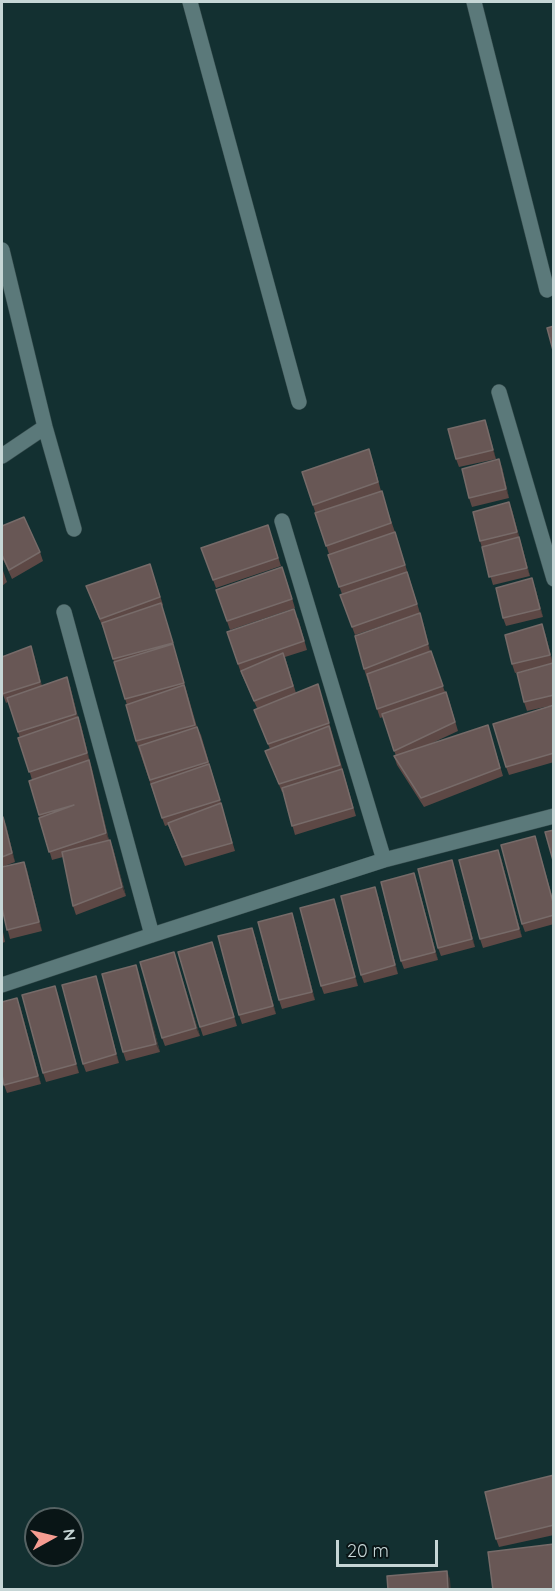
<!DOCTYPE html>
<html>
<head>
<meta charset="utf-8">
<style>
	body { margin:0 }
	#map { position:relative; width:555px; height:1591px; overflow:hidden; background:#133031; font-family:Quicksand,sans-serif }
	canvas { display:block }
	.frame { position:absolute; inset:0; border:3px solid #c6d6d6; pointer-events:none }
	.north { position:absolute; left:24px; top:1507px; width:60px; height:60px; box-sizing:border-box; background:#091516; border:2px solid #556263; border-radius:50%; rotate:82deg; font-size:16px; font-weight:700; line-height:24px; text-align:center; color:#c6d6d6 }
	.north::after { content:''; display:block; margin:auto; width:21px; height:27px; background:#f59c91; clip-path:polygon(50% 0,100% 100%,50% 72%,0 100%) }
	.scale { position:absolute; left:336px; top:1540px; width:102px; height:27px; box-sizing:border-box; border:3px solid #c6d6d6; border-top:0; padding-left:8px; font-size:18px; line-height:21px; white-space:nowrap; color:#c6d6d6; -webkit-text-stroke:4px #091516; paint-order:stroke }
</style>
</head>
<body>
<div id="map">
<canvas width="555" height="1591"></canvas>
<div class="frame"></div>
<div class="north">N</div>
<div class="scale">20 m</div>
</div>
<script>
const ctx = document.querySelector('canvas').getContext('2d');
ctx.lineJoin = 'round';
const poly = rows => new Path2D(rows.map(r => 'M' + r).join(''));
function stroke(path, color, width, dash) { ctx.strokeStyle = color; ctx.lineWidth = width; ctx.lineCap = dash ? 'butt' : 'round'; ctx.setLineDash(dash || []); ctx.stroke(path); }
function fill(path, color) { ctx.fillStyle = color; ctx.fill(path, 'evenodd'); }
const minor = poly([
	[190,2,299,402],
	[474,2,547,290],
	[2,250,45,427,74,529],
	[499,392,554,579],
	[2,456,45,427],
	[282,521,384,860],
	[64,612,152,935],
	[2,985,152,935,384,860,554,816]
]);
const wall = poly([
	[485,420,496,459,459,467,456,459],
	[372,458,381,491,398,541,420,613,355,635,340,595,342,594,328,555,329,554,302,472],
	[502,467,509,498,472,507,469,498],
	[512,510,530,576,493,585,480,541],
	[268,525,281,566,216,588,201,548],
	[2,526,40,552,43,561,12,579,2,557],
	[150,564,163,605,162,606,197,727,201,735,235,851,185,866,168,825,165,826,162,818,136,741,127,705,104,628,103,628,86,586],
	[2,568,7,582,2,586],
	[285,575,295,608,230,630,216,590],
	[535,587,543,617,506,626,503,618],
	[420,613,430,651,445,692,446,692,449,700,458,731,428,745,488,725,503,776,424,807,397,765,394,756,396,756,383,717,380,718,377,709,364,669],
	[298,618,307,650,285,657,296,693,318,684,356,816,295,835,283,792,282,792,265,751,270,749,257,718,257,708,241,673,227,632],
	[545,633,553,663,554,663,554,705,527,711,524,702,535,668,515,673,512,664],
	[34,655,42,686,70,686,78,717,81,725,109,840,113,848,126,896,76,915,73,906,63,857,52,860,29,781,32,780,20,738,8,702,6,703,2,692],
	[554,705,554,762,509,775,506,767],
	[2,817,6,825,15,862,2,867,24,862,27,870,42,931,10,939,2,908],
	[535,836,554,903,554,924,525,932,522,924],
	[501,858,522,937,483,948,480,939],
	[452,860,455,869,475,947,441,956,438,948],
	[417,882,438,960,404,969,401,961],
	[378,896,398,974,364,983,361,975],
	[337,908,358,986,324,994,321,986],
	[295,922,315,1000,282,1009,279,1000],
	[2,927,5,942,2,943],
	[255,936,276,1014,242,1024,239,1015],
	[215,950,237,1026,203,1036,200,1027],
	[174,952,200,1036,165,1046,162,1038],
	[136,965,160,1052,126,1061,123,1052],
	[96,976,119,1063,86,1072,83,1064],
	[55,986,79,1073,46,1082,43,1073],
	[20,1006,41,1084,7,1093,4,1085],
	[554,1475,554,1535,499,1547,496,1539]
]);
const shadedWall = poly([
	[485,420,488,428,496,459,493,450],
	[499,459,502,467,509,498,506,489],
	[509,502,512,510,520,541,517,532],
	[519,537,522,546,530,576,527,568],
	[532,578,535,587,543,617,540,609],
	[420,613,423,622,431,652,428,644],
	[542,624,545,633,553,663,550,655],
	[31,646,34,655,43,691,40,682],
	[67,677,70,686,79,722,76,714],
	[78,717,81,725,90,762,87,753],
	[89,760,92,768,109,841,106,833],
	[3,817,6,825,15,862,12,853],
	[535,836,554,903,554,906],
	[110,840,113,848,126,896,122,887],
	[498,850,501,858,522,937,519,929],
	[452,860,455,869,475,947,472,939],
	[24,862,27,870,42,931,39,922],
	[414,873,417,882,438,960,435,952],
	[375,887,378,896,398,974,395,965],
	[334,899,337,908,358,986,355,977],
	[292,913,295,922,315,1000,312,992],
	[252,928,255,936,276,1014,273,1006],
	[212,942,215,950,237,1026,234,1017],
	[174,952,177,961,200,1036,196,1028],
	[136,965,139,973,160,1052,156,1044],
	[96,976,99,985,119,1063,116,1054],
	[55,986,58,994,79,1073,76,1064],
	[17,998,20,1006,41,1084,38,1076],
	[447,1571,450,1579,451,1590,448,1590]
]);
const building = poly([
	[554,326,554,354,547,328,554,326],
	[485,420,493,450,456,459,448,429,485,420],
	[369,449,378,482,313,505,302,472,369,449],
	[499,459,506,489,469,498,462,469,499,459],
	[382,491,391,523,326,546,315,513,382,491],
	[509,502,517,532,480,541,473,512,509,502],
	[24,517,40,552,9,570,2,555,2,526,24,517],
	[268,525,278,558,213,580,201,548,268,525],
	[395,532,405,565,339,587,328,555,395,532],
	[519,537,527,568,489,577,482,547,519,537],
	[150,564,160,597,100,619,86,586,150,564],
	[282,567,292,599,227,621,216,590,282,567],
	[407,572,417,604,352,627,340,595,407,572],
	[532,578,540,609,503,618,496,588,532,578],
	[161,603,173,643,113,659,102,623,161,603],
	[294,609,304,641,238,664,227,632,294,609],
	[420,613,428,644,364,669,355,636,420,613],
	[542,624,550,655,512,664,505,635,542,624],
	[173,644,184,683,125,699,114,662,173,644],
	[31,646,40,682,2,694,2,657,31,646],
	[431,651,443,686,377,709,367,674,431,651],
	[283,653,293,686,254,701,241,671,283,653],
	[553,663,554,695,524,702,517,673,553,663],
	[67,677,76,714,18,732,7,698,67,677],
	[318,684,329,723,268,744,254,710,318,684],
	[184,685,195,725,136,741,126,705,184,685],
	[446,692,455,722,394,751,382,714,446,692],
	[554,705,554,753,506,767,493,724,554,705],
	[78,717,87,753,29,772,18,738,78,717],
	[488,725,500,768,421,798,394,756,488,725],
	[329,726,340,765,279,784,265,751,329,726],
	[197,727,208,762,150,780,139,746,197,727],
	[89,760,106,833,49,852,39,818,74,805,39,815,29,781,89,760],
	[209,764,220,800,162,818,151,784,209,764],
	[342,769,353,808,292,826,282,788,342,769],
	[221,803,232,843,182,857,168,823,221,803],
	[2,817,3,817,12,853,2,857,2,817],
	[554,830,554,864,545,832,554,830],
	[535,836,554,906,554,915,522,924,501,845,535,836],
	[110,840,122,887,73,906,62,852,110,840],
	[498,850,519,929,480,939,459,860,498,850],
	[452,860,472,939,438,948,418,869,452,860],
	[24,862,39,922,7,930,2,908,2,867,24,862],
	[414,873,435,952,401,961,381,882,414,873],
	[375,887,395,965,361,975,341,896,375,887],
	[334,899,355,977,321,986,300,908,334,899],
	[292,913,312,992,279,1000,258,922,292,913],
	[252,928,273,1006,239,1015,218,936,252,928],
	[212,942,234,1017,200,1027,178,952,212,942],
	[174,952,196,1028,162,1038,140,962,174,952],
	[136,965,156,1044,123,1052,102,974,136,965],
	[96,976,116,1054,83,1064,62,985,96,976],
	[55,986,76,1064,43,1073,22,995,55,986],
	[17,998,38,1076,4,1085,2,1075,2,1002,17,998],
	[554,1475,554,1525,496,1539,485,1492,554,1475],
	[554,1544,554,1590,493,1590,488,1552,554,1544],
	[447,1571,448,1590,388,1590,387,1576,447,1571]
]);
stroke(minor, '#374d4e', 16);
stroke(minor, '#5b797a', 15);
fill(wall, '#5d4845');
fill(shadedWall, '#3b3836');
fill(building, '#685755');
stroke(building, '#776b69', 1.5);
</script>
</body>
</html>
